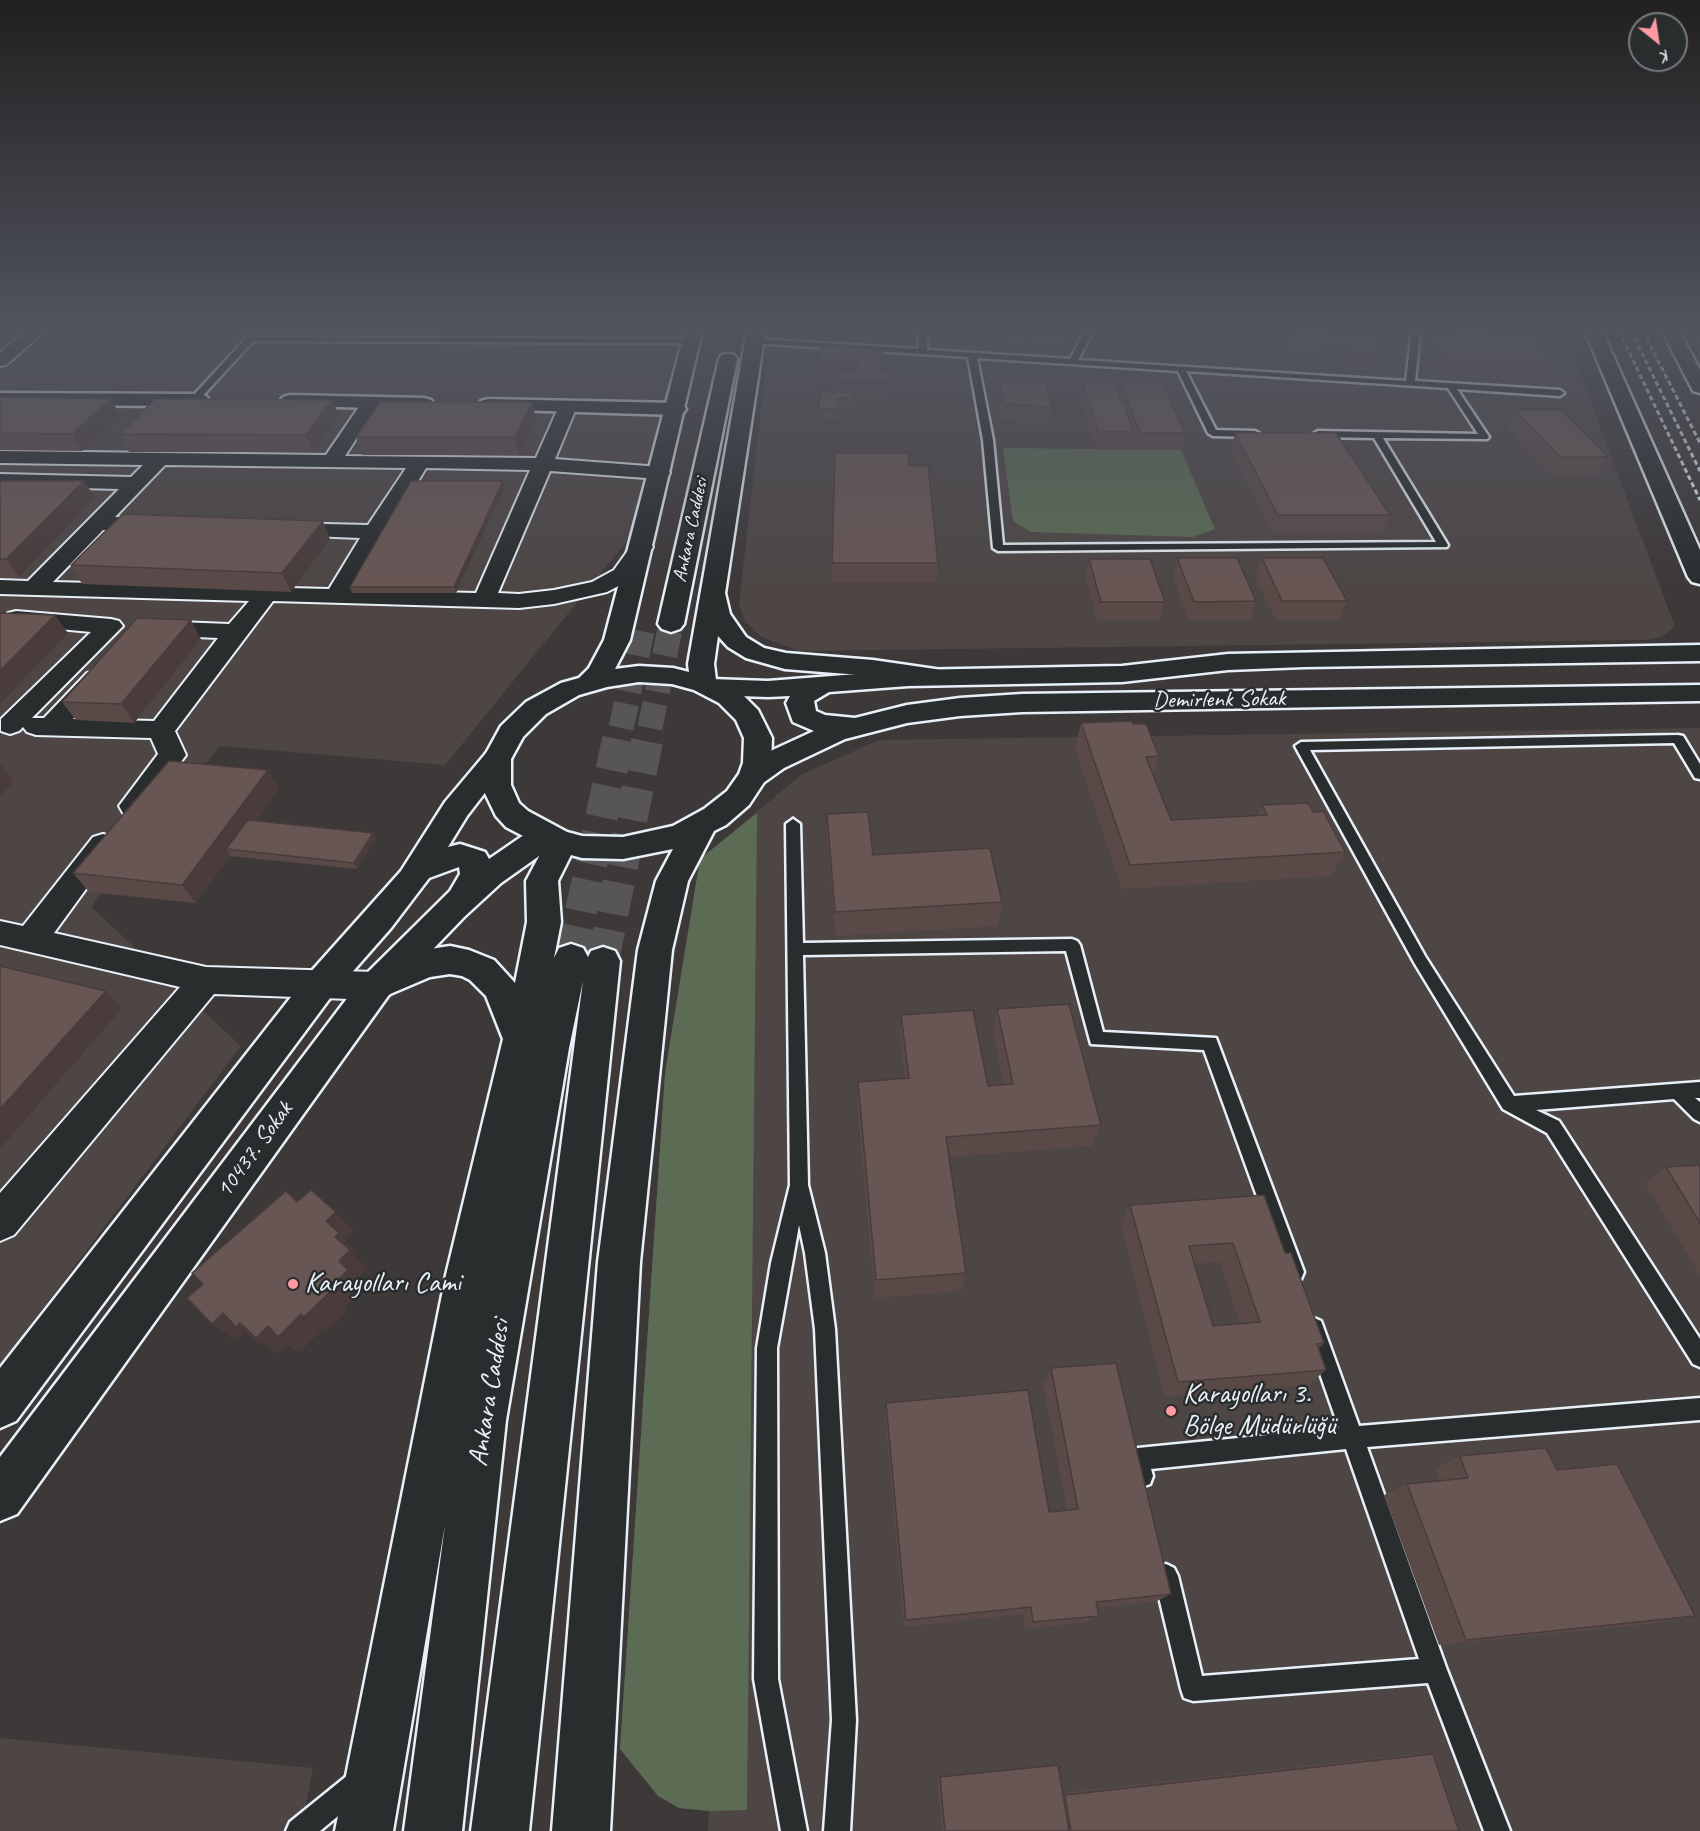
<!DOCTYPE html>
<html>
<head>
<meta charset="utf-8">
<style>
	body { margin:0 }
	#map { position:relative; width:1700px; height:1831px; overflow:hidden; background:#3d3939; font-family:Caveat,sans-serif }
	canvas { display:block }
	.north { position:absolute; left:1628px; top:12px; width:60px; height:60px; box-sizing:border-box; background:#2a2d2e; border:2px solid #767b7f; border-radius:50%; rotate:150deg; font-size:16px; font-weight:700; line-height:24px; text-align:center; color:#e8f1f8 }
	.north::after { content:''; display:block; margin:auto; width:21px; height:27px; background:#ff9aa2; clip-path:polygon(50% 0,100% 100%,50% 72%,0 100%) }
</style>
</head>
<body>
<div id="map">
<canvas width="1700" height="1831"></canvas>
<div class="north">K</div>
</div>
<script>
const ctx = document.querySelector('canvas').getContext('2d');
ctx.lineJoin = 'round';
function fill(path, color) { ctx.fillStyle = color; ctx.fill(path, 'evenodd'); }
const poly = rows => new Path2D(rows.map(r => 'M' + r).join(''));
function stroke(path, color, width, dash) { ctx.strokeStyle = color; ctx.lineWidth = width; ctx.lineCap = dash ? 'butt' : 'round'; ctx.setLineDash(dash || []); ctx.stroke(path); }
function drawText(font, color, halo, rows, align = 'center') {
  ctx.font = font + ' Caveat,sans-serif'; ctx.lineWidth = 5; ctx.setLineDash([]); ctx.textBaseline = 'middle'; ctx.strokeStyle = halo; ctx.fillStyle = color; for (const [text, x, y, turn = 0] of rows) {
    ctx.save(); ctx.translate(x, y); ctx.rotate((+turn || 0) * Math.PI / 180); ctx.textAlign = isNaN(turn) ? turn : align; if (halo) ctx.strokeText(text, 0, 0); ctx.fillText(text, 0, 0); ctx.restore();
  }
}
const built = poly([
	[0,331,680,331,635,531,445,765,220,746,91,907,241,1046,0,1365],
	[770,331,1564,331,1674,624,1673,628,1662,637,1646,640,799,651,760,636,745,621,739,604],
	[1700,728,1700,1831,708,1831,709,1811,679,1808,658,1796,620,1749,665,1073,700,859,801,775,879,740],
	[0,1738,313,1768,301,1831,0,1831]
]);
const green = poly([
	[1003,448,1181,450,1215,529,1193,537,1031,532,1013,521],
	[757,813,747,1810,709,1811,679,1808,658,1796,620,1749,665,1073,670,1042,700,859]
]);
const primaryTunnelFar1 = poly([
	[621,728,644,622],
	[650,728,671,624]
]);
const primaryTunnel = poly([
	[571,958,621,726],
	[603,961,650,726]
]);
const service = poly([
	[253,331,262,331,257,337,691,339,695,341,691,343,253,341,197,402,191,402,191,398,253,331],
	[918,331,926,331,927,350,1070,359,1085,331,1093,331,1078,360,1406,381,1412,331,1420,331,1415,381,1560,390,1564,393,1560,396,1457,389,1489,437,1487,439,1383,438,1448,545,1447,547,998,551,993,548,983,440,968,357,753,343,749,341,753,339,919,349,918,331],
	[977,358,1178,371,1208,433,1213,436,1255,437,1260,434,1255,431,1216,430,1186,371,1448,388,1478,434,1318,431,1313,434,1318,437,1374,438,1436,542,1003,545,993,440,977,358],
	[1678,735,1683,736,1700,764,1700,779,1695,778,1674,743,1310,750,1425,956,1514,1096,1700,1082,1700,1098,1695,1098,1700,1102,1700,1122,1694,1119,1674,1099,1536,1110,1559,1121,1700,1339,1700,1367,1693,1364,1547,1133,1503,1109,1415,964,1295,746,1301,742,1678,735],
	[793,819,800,824,803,943,1072,939,1077,941,1080,945,1103,1032,1216,1038,1304,1272,1301,1279,1294,1282,1287,1279,1204,1050,1091,1044,1066,951,803,955,808,1185,825,1253,835,1329,856,1720,850,1831,824,1831,832,1720,815,1329,805,1253,799,1225,777,1348,778,1679,807,1831,781,1831,754,1679,757,1348,771,1263,790,1185,786,824,793,819],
	[1314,1318,1321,1321,1359,1426,1700,1398,1700,1420,1367,1447,1447,1670,1510,1831,1484,1831,1428,1683,1193,1701,1184,1698,1181,1689,1154,1576,1158,1568,1166,1564,1174,1568,1178,1576,1202,1676,1419,1659,1346,1449,1151,1469,1153,1476,1150,1484,1142,1487,1134,1484,1131,1476,1127,1459,1130,1451,1138,1448,1339,1428,1304,1328,1307,1321,1314,1318],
	[357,1771,366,1775,370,1784,366,1793,320,1831,286,1831,290,1822,348,1775,357,1771]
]);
const minor = poly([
	[26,331,45,331,6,365,0,366,0,353,26,331],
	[371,397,377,398,380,402,345,456,536,458,559,406,562,402,568,401,574,402,577,406,555,459,660,467,667,469,670,473,667,477,660,479,550,471,498,593,519,594,554,590,592,582,614,570,634,542,642,540,650,542,653,547,630,580,607,592,554,604,519,608,273,601,175,731,186,755,143,813,133,816,123,813,119,806,158,754,151,738,36,735,27,732,23,727,19,731,10,734,1,731,1,719,91,632,16,625,8,623,4,618,8,613,16,611,111,619,119,621,123,626,32,718,44,718,87,673,96,671,105,673,109,679,73,719,154,721,218,638,153,635,144,633,141,628,144,623,153,621,229,624,249,601,0,594,0,580,28,581,119,489,0,486,0,474,131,477,143,465,0,463,0,451,326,455,365,398,371,397],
	[165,465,406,468,368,525,285,523,277,524,274,529,277,534,285,535,360,538,329,589,53,582,103,530,157,531,165,530,168,525,165,520,115,517,165,465],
	[426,468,530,470,476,593,352,590,426,468],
	[103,834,113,837,118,845,54,933,206,967,376,972,388,976,393,986,388,996,376,1000,214,994,14,1235,0,1241,0,1193,180,987,0,945,0,921,23,926,93,837,103,834]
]);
const tertiary = poly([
	[1585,331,1602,331,1700,550,1700,584,1692,582,1688,577,1585,331],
	[1662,331,1679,331,1700,370,1700,393,1693,391,1691,387,1662,331],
	[0,393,199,394,206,396,209,400,206,404,199,406,0,405,0,393],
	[290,395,424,398,431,400,434,404,431,408,424,410,283,405,280,401,283,397,290,395],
	[488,399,676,403,683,405,686,409,683,413,676,415,481,409,478,405,481,401,488,399],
	[1700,645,1700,661,1304,667,1228,670,1122,682,908,686,829,692,814,701,816,711,825,715,855,718,907,705,960,698,1022,694,1700,685,1700,701,1022,712,960,716,907,723,845,739,784,768,763,783,753,786,743,783,738,776,743,769,764,754,814,731,793,722,786,703,790,696,768,697,711,695,702,693,698,687,702,681,711,679,768,681,908,670,1122,666,1228,654,1700,645],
	[497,749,507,752,511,759,467,816,448,847,460,844,485,852,489,859,534,828,545,825,556,828,560,836,556,844,501,883,464,917,388,996,17,1514,0,1521,0,1457,364,976,450,891,460,874,459,867,429,878,391,928,333,994,16,1421,0,1428,0,1368,309,974,401,871,445,802,487,752,497,749]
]);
const primary = poly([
	[685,331,702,331,630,640,615,669,639,666,673,668,689,672,688,664,747,331,765,331,725,593,730,614,746,637,764,648,786,653,873,660,935,669,944,671,948,677,944,683,935,685,873,676,785,669,746,658,728,647,718,636,714,664,716,680,739,691,758,710,772,738,771,763,768,776,749,805,726,825,714,831,688,881,672,950,640,1262,610,1831,552,1831,598,1262,638,950,656,881,673,849,623,859,582,858,571,855,558,881,561,922,554,958,559,948,571,944,583,948,588,957,591,951,603,947,615,951,620,961,529,1831,471,1831,583,981,569,1048,506,1420,462,1831,404,1831,445,1525,393,1831,335,1831,446,1275,503,1039,486,996,470,980,462,976,450,974,430,977,376,1000,364,996,359,986,364,976,395,960,430,949,450,946,469,950,494,960,515,983,527,922,526,881,544,847,506,827,496,816,481,785,483,759,501,726,526,702,561,683,579,678,589,668,604,640,685,331],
	[639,682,672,684,694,690,719,703,736,720,744,738,743,763,739,774,727,791,704,809,673,826,623,837,582,836,567,832,528,811,519,803,511,785,511,759,523,737,546,714,579,695,607,687,639,682],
	[728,354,734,355,737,359,684,624,680,629,671,632,662,629,658,624,719,359,722,355,728,354]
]);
const rail = poly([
	[1619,331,1700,500],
	[1631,331,1700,471],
	[1643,331,1700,443]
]);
const wall = poly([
	[776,331,792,331,792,335,776,335],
	[969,331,1024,331,1023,343,968,339],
	[1033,331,1064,331,1062,345,1031,343],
	[1294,331,1329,331,1382,354,1375,371,1348,369,1346,362,1288,358,1286,349,1291,333,1294,333],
	[1433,331,1536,331,1542,336,1535,349,1548,362,1540,378,1442,378,1427,361,1434,344,1436,344,1430,338],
	[1686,331,1700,331,1700,354],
	[854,349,883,371,889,382,889,399,854,399,854,410,838,410,838,420,819,420,819,409,837,392,837,378,820,378,820,362],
	[1000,383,1052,407,1049,424,1002,421,998,399],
	[1083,383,1119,393,1121,383,1185,433,1181,450,1136,450,1133,440,1130,450,1096,450,1080,400],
	[0,397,111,399,120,416,82,451,0,450],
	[332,400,339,416,313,452,129,452,120,434],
	[1515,410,1608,457,1598,474,1550,475,1507,427],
	[536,419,519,455,362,455,356,437],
	[1235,433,1390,515,1382,533,1272,533,1230,451],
	[909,466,938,563,936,582,832,582,832,563],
	[0,481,84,481,95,498,19,577,0,577],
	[505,487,456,593,352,593,350,587],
	[330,539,291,592,82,584,71,565],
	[1177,558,1256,601,1250,620,1189,620,1173,577],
	[1262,558,1347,601,1339,620,1276,620,1255,577],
	[1089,559,1165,602,1160,620,1097,620,1086,577],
	[201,639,134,723,76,720,62,702],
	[1081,723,1133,724,1159,756,1153,776,1171,820,1258,815,1262,805,1313,812,1345,852,1331,876,1122,889,1075,748],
	[268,770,279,789,256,821,373,833,376,839,357,869,230,856,195,903,89,892,73,873],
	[827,814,873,855,1002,902,998,926,836,936,827,839],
	[997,1009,1101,1125,1092,1146,949,1157,966,1273,962,1291,875,1298,857,1104,858,1082,905,1079,900,1038,901,1015,988,1086,1004,1085,993,1032],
	[1700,1165,1700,1275,1645,1183,1666,1167],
	[1130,1205,1285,1253,1324,1343,1319,1348,1326,1370,1308,1385,1165,1397,1121,1225],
	[1220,1262,1240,1324,1213,1326,1194,1264],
	[1051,1368,1171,1594,1157,1601,1097,1608,1099,1616,1088,1622,1025,1629,1023,1614,904,1627,885,1417,886,1403,1049,1512,1067,1510,1043,1383],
	[1460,1456,1557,1470,1695,1616,1658,1623,1439,1645,1384,1495,1407,1484,1440,1481,1435,1468],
	[1433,1754,1459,1831,942,1831,937,1777,1058,1765,1062,1793,1406,1755]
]);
const shadedWall = poly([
	[111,399,120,416,82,451,72,434],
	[332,400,339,416,313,452,306,435],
	[532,402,536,419,519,455,515,437],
	[84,481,95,498,19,577,6,559],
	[503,481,505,487,456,593,454,587],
	[323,521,330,539,291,592,282,573],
	[55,615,68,633,0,704,0,671],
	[191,620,201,639,134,723,121,704],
	[0,764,14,781,0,796],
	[268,770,279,789,234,850,226,849,230,856,195,903,182,885],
	[373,833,376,839,357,869,354,863],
	[106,991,122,1008,0,1149,0,1109],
	[336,1212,354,1231,345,1240,357,1252,354,1255,368,1269,357,1279,366,1288,345,1308,348,1311,324,1333,304,1317,326,1291,339,1261,335,1237,326,1221],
	[223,1313,240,1323,268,1326,301,1314,321,1331,299,1353,288,1345,278,1354,261,1342,259,1343,244,1332,236,1340,212,1324]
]);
const building = poly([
	[1296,331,1329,331,1374,335,1382,354,1354,353,1351,346,1293,342,1291,333,1296,333,1296,331],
	[1445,331,1536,331,1542,336,1450,337,1445,331],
	[1434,344,1530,344,1548,362,1449,362,1434,344],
	[821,346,854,346,854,349,882,349,883,371,888,371,889,382,837,382,837,371,858,371,858,362,820,362,821,346],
	[1000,383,1045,383,1052,407,1004,404,1000,383],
	[1083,383,1115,383,1123,404,1129,404,1121,383,1163,383,1185,433,1140,433,1130,408,1125,408,1134,432,1099,432,1083,383],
	[820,392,854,392,854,398,838,398,838,409,819,409,820,392],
	[0,397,111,399,72,434,0,433,0,397],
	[155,399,332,400,306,435,120,434,155,399],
	[380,402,532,402,515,437,356,437,380,402],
	[1515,410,1561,410,1608,457,1560,457,1515,410],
	[1235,433,1336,433,1390,515,1278,515,1235,433],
	[835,453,908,453,909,466,928,465,938,563,832,563,835,453],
	[0,481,84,481,6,559,0,559,0,481],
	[411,481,503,481,454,587,350,587,411,481],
	[123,514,323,521,282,573,71,565,123,514],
	[1177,558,1237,558,1256,601,1194,602,1177,558],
	[1262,558,1323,558,1347,601,1282,601,1262,558],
	[1089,559,1150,559,1165,602,1101,602,1089,559],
	[0,613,55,615,0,671,0,613],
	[137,618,191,620,121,704,62,702,137,618],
	[1132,721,1133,724,1146,724,1159,756,1146,757,1171,820,1267,815,1262,805,1308,803,1313,812,1323,811,1345,852,1130,865,1081,723,1132,721],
	[169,761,268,770,182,885,73,873,169,761],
	[868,812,873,855,990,848,1002,902,835,912,827,814,868,812],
	[248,820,373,833,354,863,226,849,248,820],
	[0,966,106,991,0,1109,0,966],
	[1069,1004,1101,1125,946,1137,966,1273,876,1280,858,1082,909,1078,901,1015,973,1010,988,1086,1013,1084,997,1009,1069,1004],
	[1700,1165,1700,1223,1666,1167,1700,1165],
	[311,1190,336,1212,326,1221,339,1233,335,1237,350,1250,339,1261,348,1270,326,1291,329,1293,304,1317,301,1314,278,1337,268,1326,256,1338,240,1323,236,1327,223,1313,212,1324,187,1298,203,1284,192,1273,286,1191,297,1202,311,1190],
	[1264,1195,1285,1253,1291,1253,1324,1343,1317,1344,1326,1370,1178,1382,1130,1205,1264,1195],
	[1233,1243,1260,1322,1213,1326,1189,1246,1233,1243],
	[1116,1363,1171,1594,1096,1602,1099,1616,1033,1622,1031,1607,906,1620,886,1403,1028,1390,1049,1512,1078,1509,1051,1368,1116,1363],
	[1546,1448,1557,1470,1617,1464,1695,1616,1466,1640,1407,1484,1468,1478,1460,1456,1546,1448],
	[1433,1754,1459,1831,1071,1831,1065,1795,1433,1754],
	[1058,1765,1069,1831,945,1831,940,1777,1058,1765]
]);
const markers = [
	[293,1284,6,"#ff9aa2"],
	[1171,1411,6,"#ff9aa2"]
];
const farStreetnames = [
	["Ankara Caddesi",691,530,-78]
];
const streetNames = [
	["Demirlenk Sokak",1219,700,-1],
	["10437. Sokak",255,1150,-54]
];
const nearPoinames = [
	["Karayolları Cami",305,1284],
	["Karayolları 3.",1183,1395],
	["Bölge Müdürlüğü",1183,1427]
];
const nearStreetnames = [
	["Ankara Caddesi",490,1393,-81]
];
fill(built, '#4d4645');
fill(green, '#5c6c54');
stroke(primaryTunnelFar1, '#575556', 25, [25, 12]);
stroke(primaryTunnel, '#575556', 32, [32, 16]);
stroke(service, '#e8f1f8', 5);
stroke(minor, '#e8f1f8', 4);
stroke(tertiary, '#e8f1f8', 5);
stroke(primary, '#e8f1f8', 5);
fill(service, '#2a2d2e');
fill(minor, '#2a2d2e');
fill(tertiary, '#2a2d2e');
fill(primary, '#2a2d2e');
stroke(rail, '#e8f1f8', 3, [5, 3]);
fill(wall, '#594a48');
fill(shadedWall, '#493c3b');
fill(building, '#685654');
stroke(building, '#493c3b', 1.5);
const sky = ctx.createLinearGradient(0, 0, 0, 588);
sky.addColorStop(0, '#221f1f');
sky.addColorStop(0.56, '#51545f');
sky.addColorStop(1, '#51545f00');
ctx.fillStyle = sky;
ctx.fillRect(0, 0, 1700, 588);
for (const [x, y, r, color] of markers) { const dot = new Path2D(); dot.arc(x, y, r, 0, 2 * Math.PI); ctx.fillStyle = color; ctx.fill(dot); stroke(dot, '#2a2d2e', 2); }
drawText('20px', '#e8f1f8', '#2a2d2e', farStreetnames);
drawText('24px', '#e8f1f8', '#2a2d2e', streetNames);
drawText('28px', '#e8f1f8', '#2a2d2e', nearPoinames, 'left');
drawText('28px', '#e8f1f8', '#2a2d2e', nearStreetnames);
</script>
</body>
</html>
